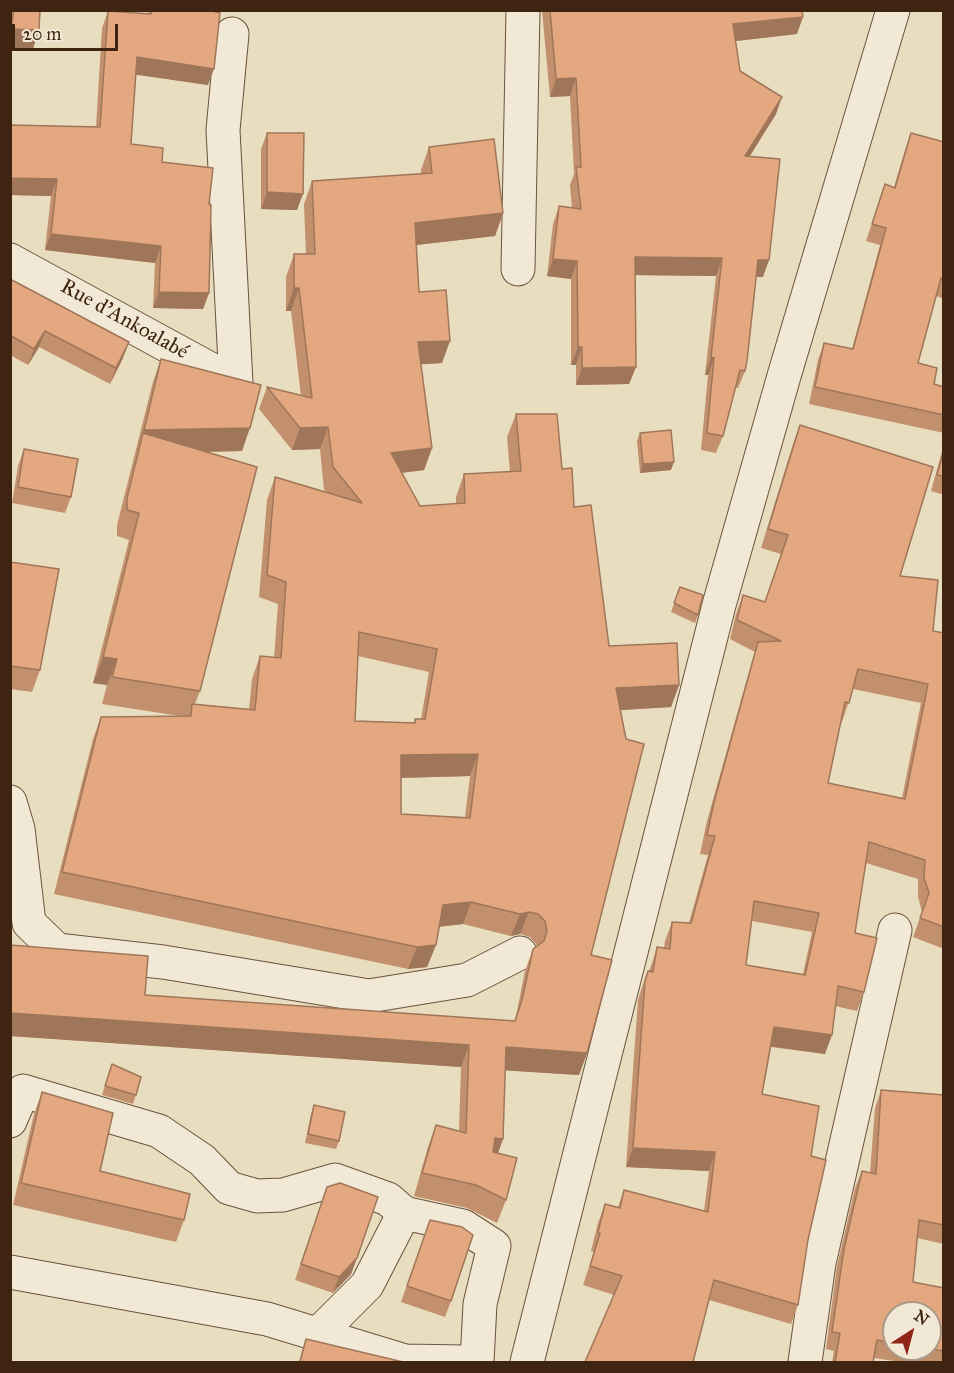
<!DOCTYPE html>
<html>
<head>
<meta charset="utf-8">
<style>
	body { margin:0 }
	#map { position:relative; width:954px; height:1373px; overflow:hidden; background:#e9ddbf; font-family:"IM FELL Great Primer",serif }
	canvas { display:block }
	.frame { position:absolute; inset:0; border:12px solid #402412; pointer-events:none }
	.north { position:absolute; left:882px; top:1301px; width:60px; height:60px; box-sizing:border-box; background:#f1e9d5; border:2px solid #aa9a87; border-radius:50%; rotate:36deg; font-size:16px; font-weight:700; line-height:24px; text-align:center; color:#402412 }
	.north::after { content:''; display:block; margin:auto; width:21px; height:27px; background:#8f2418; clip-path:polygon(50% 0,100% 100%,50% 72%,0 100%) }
	.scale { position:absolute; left:12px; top:24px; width:106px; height:27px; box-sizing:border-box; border:3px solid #402412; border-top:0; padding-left:8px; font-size:18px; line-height:21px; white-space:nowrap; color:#402412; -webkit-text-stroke:4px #f1e9d5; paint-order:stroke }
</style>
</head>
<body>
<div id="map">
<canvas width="954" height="1373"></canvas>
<div class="frame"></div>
<div class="north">N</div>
<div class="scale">20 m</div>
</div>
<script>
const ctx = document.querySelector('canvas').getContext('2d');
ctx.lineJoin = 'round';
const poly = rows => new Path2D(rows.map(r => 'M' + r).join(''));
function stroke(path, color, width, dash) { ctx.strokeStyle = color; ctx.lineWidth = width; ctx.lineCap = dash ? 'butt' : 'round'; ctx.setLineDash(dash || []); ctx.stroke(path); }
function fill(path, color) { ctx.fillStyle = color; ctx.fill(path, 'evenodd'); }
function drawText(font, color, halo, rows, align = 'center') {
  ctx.font = font + ' "IM FELL Great Primer",serif'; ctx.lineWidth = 4.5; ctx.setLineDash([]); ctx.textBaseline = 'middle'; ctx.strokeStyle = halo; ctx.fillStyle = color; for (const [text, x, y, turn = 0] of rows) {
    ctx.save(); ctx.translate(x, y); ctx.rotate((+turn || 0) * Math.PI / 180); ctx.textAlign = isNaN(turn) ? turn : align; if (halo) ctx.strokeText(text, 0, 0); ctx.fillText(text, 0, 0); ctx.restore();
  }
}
const minor = poly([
	[232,34,223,130,236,383],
	[10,260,236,383],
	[518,269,523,10],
	[10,802,18,829,29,923,57,950,163,962,369,996,467,980,520,953],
	[10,1121,23,1091,159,1131,202,1160,229,1188,257,1196,283,1195,335,1180,388,1199,404,1213,463,1226,494,1246,480,1304,477,1362],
	[10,1272,267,1319,405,1361,464,1362],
	[318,1334,367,1285,404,1213],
	[527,1362,719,605,784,376,893,10],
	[805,1362,819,1263,895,930]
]);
const wall = poly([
	[10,10,40,10,33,49,10,48],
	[148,10,212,10,208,85,136,74,131,144,162,162,209,204,209,293,203,309,153,308,155,263,45,250,51,196,10,195,10,125,96,127,102,28,108,11,148,14],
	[542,10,802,10,797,34,736,41,740,71,776,114,750,156,763,277,756,277,745,371,738,388,735,388,723,436,716,453,701,450,708,375,705,375,716,276,635,275,636,367,629,384,576,385,576,365,571,365,571,279,547,276,553,224,559,206,572,208,570,185,574,174,570,96,550,97],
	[267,133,297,210,261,209,261,149],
	[911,133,944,142,944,299,936,296,918,363,934,384,944,387,944,433,809,404,818,360,824,343,852,349,880,245,866,241,885,184,894,187,905,150],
	[429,147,503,213,495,236,416,245,419,292,442,363,421,364,432,448,424,470,402,473,420,506,456,504,456,497,464,474,510,472,507,437,516,414,562,469,574,507,609,646,679,685,671,707,620,710,591,955,587,1053,579,1075,505,1070,503,1139,498,1153,506,1200,497,1223,467,1208,414,1196,428,1147,436,1125,459,1131,461,1067,10,1036,10,945,145,995,515,1021,525,971,533,949,537,946,536,944,530,937,520,934,511,936,463,924,439,927,436,945,427,967,408,969,54,894,93,739,101,717,180,716,102,704,107,685,93,683,129,540,117,536,117,525,153,382,161,359,242,451,206,452,200,691,195,704,249,709,252,679,260,656,274,658,278,604,259,597,267,500,275,477,327,492,324,490,320,449,292,450,259,409,267,387,301,396,291,311,286,311,286,277,294,254,306,254,304,204,312,181,421,174,421,170],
	[358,656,429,672,421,719,415,719,414,723,355,721],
	[470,776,465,817,401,814,401,778],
	[10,279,123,358,110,384,39,347,28,365,10,355],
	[800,425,900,576,933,631,944,633,944,949,913,937,922,912,918,897,918,879,866,863,855,933,864,992,857,1011,835,1006,825,1054,771,1047,762,1094,811,1156,808,1240,798,1305,791,1324,709,1300,614,1295,583,1285,594,1252,591,1251,598,1223,605,1204,618,1207,624,1190,704,1211,709,1171,626,1167,638,1000,641,990,648,971,649,971,651,966,657,947,664,948,665,941,672,922,689,923,708,855,700,854,707,821,752,661,755,652,730,639,736,614,743,595,765,602,781,554,761,548,793,444],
	[853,689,921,703,902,798,828,783,841,721,842,722],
	[752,921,812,932,803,974,746,965],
	[640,433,671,470,640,473,637,441],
	[944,444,944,495,931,491],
	[24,449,71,497,65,513,12,503,18,466],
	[10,562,40,670,32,692,10,689],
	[680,587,698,615,695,623,671,612],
	[112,1064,136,1095,133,1104,102,1095],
	[881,1090,944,1095,944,1244,917,1238,913,1282,944,1288,944,1362,901,1362,874,1358,873,1362,832,1362,834,1351,826,1349,837,1266,855,1188,862,1171,870,1173,875,1108],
	[894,1313,930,1349,894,1349],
	[42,1092,100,1171,184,1220,176,1242,13,1205,34,1114],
	[314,1105,339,1141,336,1149,305,1143,311,1114],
	[327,1187,357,1258,351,1274,333,1293,295,1280],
	[430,1220,451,1301,445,1317,401,1302],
	[306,1339,403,1362,299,1362]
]);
const shadedWall = poly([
	[803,17,797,34,727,42,733,24],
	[11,29,39,30,33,49,10,48,10,31],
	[137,57,214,69,208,85,131,74],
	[576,78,570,96,550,97,556,79],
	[782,97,776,114,739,173,745,156],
	[10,178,57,179,51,196,10,195],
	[267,192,303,194,297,210,261,209],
	[503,213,495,236,407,246,415,223],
	[51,234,161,246,155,263,45,250],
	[635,257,722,258,716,276,629,275],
	[553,259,577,261,571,279,547,276],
	[758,260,769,260,763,277,752,277],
	[294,288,299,288,291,311,286,311],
	[159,292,209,293,203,309,153,308],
	[45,331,39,347,28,365,34,349],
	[450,341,442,363,410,365,418,342],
	[129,342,123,358,110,384,116,368],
	[578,347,582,347,576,365,571,365],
	[711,357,714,358,708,375,705,375],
	[636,367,629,384,576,385,582,368],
	[328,427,320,449,292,450,300,428],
	[250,428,242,451,138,453,143,433,135,453,144,430],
	[432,448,424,470,382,475,391,453],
	[674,462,671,470,640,473,643,464],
	[103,657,117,659,107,685,93,683],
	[679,685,671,707,607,711,616,688],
	[478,754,470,776,393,778,401,755],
	[471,902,463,924,435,927,443,905],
	[529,912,520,934,511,936,520,914],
	[436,945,427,967,408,969,417,947],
	[10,1013,469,1045,461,1067,10,1036],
	[774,1027,832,1035,825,1054,768,1046],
	[506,1047,587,1053,579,1075,498,1070],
	[495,1138,503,1139,495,1161,487,1161],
	[633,1148,715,1152,709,1171,626,1167],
	[357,1258,351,1274,333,1293,339,1277]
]);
const building = poly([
	[14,10,40,10,39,30,11,29,14,10],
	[152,10,212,10,212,11,220,13,214,69,137,57,131,144,163,148,162,162,213,168,209,204,211,205,209,293,159,292,161,246,51,234,57,179,10,178,10,125,100,127,108,11,151,14,152,10],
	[550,10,802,10,803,17,733,24,740,71,782,97,745,156,780,159,769,260,758,260,747,361,745,371,740,370,723,436,707,433,714,358,711,357,722,258,635,257,636,367,582,368,582,347,578,347,577,261,553,259,559,206,581,209,576,167,581,167,576,78,556,79,550,10],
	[267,133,304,133,303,194,267,192,267,133],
	[911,133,944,142,944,280,941,278,918,363,937,368,934,384,944,387,944,415,815,387,824,343,853,349,886,228,872,224,885,184,895,188,911,133],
	[494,139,503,213,415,223,419,292,446,290,450,341,418,342,432,448,391,453,420,506,465,503,464,474,521,471,516,414,557,414,562,469,572,468,574,507,591,505,609,646,677,643,679,685,616,688,626,739,644,744,591,955,612,960,587,1053,506,1047,503,1139,495,1138,493,1152,517,1158,506,1200,476,1185,422,1173,436,1125,466,1133,469,1045,10,1013,10,945,148,956,145,995,515,1021,522,1000,533,949,544,941,547,931,545,921,538,914,529,912,520,914,471,902,443,905,436,945,417,947,62,872,101,717,191,716,192,704,255,710,260,656,281,658,286,582,267,575,275,477,362,503,333,467,328,427,300,428,267,387,312,398,299,288,294,288,294,254,315,254,312,181,432,173,429,147,494,139],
	[359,632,437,649,425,719,415,719,415,723,355,721,359,632],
	[478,754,470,818,401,814,401,755,478,754],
	[10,279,129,342,116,368,45,331,34,349,10,335,10,279],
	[161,359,261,385,250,428,144,430,161,359],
	[800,425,933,467,900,576,938,580,933,631,944,633,944,927,920,918,929,893,924,878,925,860,869,842,855,933,877,938,864,992,838,986,832,1035,774,1027,762,1094,819,1106,811,1156,826,1160,808,1240,798,1305,714,1280,693,1362,585,1362,622,1276,590,1266,600,1233,598,1232,605,1204,620,1208,624,1190,708,1212,715,1152,633,1148,645,981,648,971,653,972,657,947,670,949,672,922,691,923,715,836,707,835,714,802,758,642,781,641,737,620,743,595,765,602,788,535,768,529,800,425],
	[858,669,928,684,905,799,828,783,845,702,849,703,858,669],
	[754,901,819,913,805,975,746,965,754,901],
	[671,430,674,462,643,464,640,433,671,430],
	[143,433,257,467,200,691,112,677,117,659,103,657,139,513,127,510,127,498,143,433],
	[24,449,78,459,71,497,18,487,24,449],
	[944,450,944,476,937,475,944,450],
	[10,562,59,569,40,670,10,666,10,562],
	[680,587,703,595,698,615,674,603,680,587],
	[112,1064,141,1077,136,1095,105,1086,112,1064],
	[881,1090,944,1095,944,1225,919,1220,913,1282,944,1288,944,1351,930,1349,930,1313,894,1313,894,1343,877,1340,873,1362,835,1362,840,1333,832,1332,844,1249,862,1171,876,1174,881,1090],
	[42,1092,113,1113,100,1171,190,1194,184,1220,21,1183,42,1092],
	[314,1105,345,1112,339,1141,308,1134,314,1105],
	[340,1183,378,1197,357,1258,339,1277,301,1264,327,1187,340,1183],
	[430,1220,462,1227,473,1235,451,1301,407,1286,430,1220],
	[306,1339,399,1361,403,1362,300,1362,306,1339]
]);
const streetNames = [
	["Rue d'Ankoalabé",124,320,29]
];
stroke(minor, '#6a523d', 35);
stroke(minor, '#f1e9d5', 33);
fill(wall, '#c3906d');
fill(shadedWall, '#9f7659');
fill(building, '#e3a87f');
stroke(building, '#9f7659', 1.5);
drawText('21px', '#402412', '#f1e9d5', streetNames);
</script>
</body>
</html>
